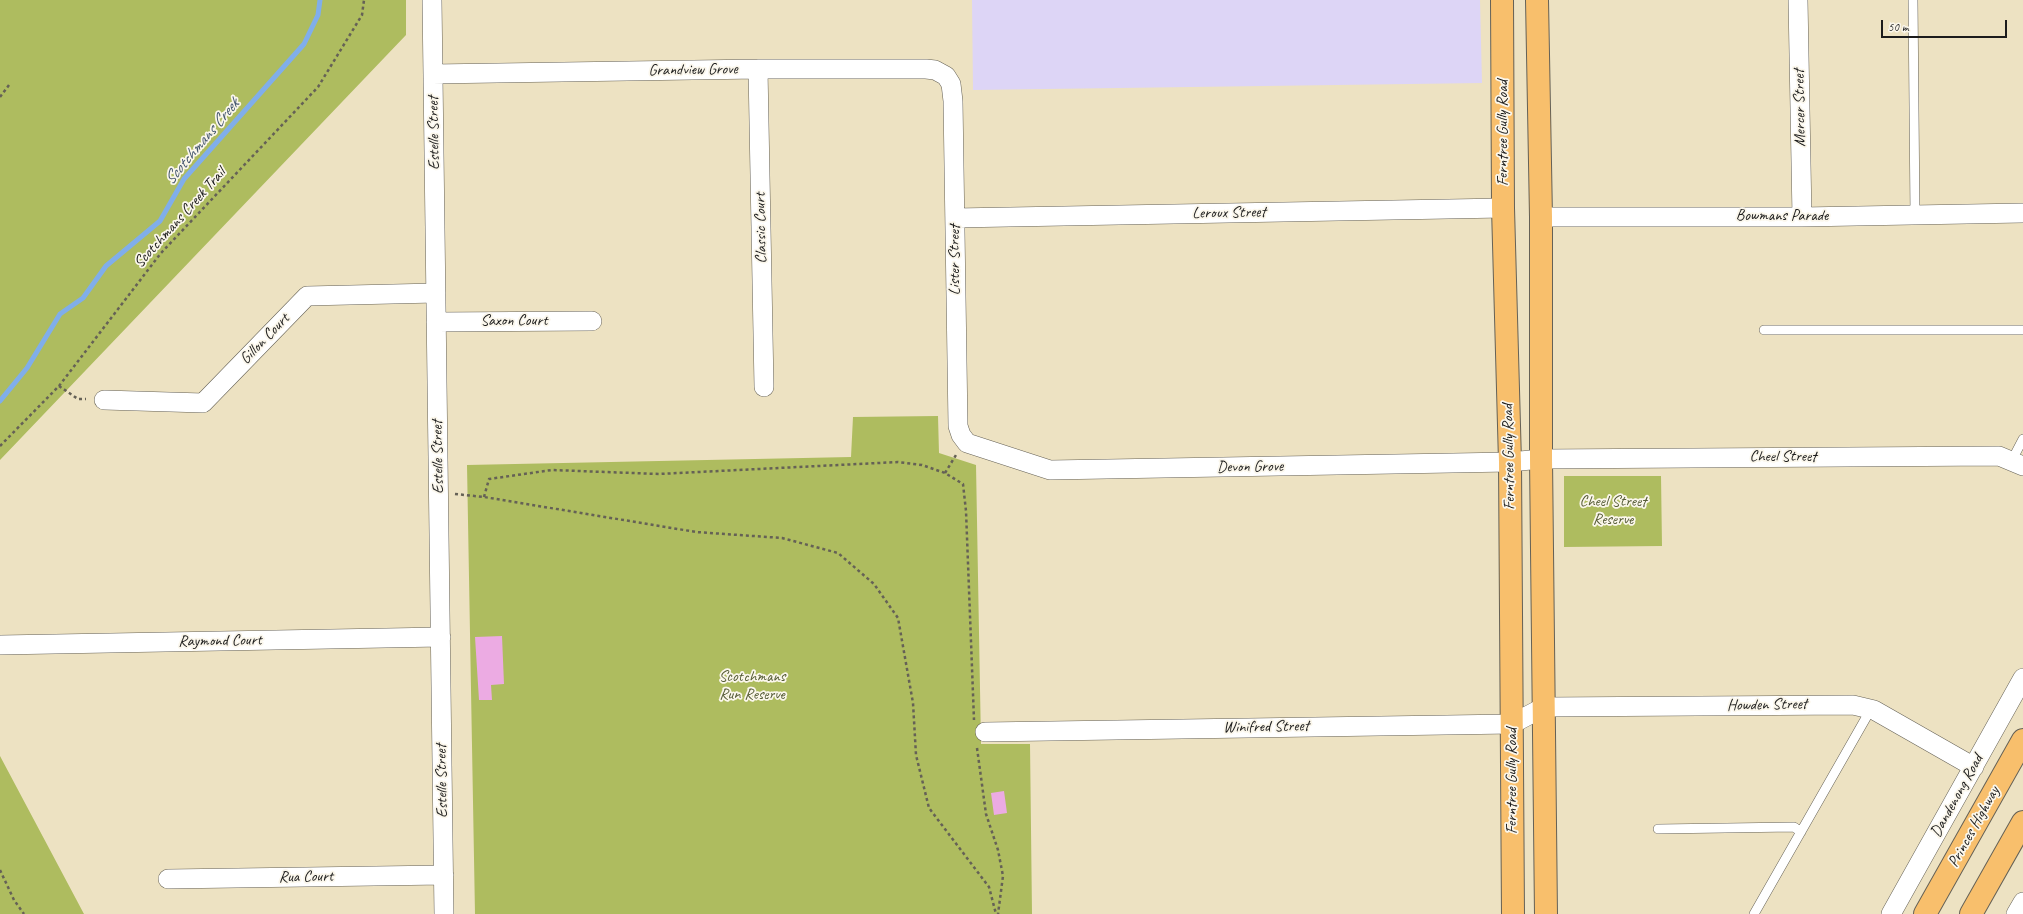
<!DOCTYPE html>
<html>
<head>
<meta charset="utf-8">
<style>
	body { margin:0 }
	#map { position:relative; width:2023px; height:914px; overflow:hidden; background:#ede2c2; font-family:Caveat,sans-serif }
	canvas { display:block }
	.scale { position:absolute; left:1881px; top:20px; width:126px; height:18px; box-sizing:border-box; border:2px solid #1c1c1c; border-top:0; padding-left:5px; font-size:12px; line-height:14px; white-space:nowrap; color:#1c1c1c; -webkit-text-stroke:3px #fbf7ec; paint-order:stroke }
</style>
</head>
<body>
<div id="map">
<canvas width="2023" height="914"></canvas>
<div class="scale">50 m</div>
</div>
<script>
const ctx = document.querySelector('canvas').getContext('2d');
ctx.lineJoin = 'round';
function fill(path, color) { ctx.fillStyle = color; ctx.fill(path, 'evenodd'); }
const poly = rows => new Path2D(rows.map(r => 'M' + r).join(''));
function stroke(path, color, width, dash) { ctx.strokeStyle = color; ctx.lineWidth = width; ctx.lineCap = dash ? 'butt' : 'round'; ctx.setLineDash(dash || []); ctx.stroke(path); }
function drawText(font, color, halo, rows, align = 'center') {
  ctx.font = font + ' Caveat,sans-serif'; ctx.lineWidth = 3.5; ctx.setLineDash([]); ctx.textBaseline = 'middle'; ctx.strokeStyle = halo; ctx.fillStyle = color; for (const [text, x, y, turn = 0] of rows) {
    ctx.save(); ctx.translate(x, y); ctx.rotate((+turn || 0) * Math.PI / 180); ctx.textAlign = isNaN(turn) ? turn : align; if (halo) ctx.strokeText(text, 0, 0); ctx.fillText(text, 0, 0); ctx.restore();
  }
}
const built = poly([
	[972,0,1480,0,1482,83,973,90]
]);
const green = poly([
	[0,0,406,0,406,35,0,460],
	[938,416,939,453,976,465,981,744,1030,744,1032,914,475,914,467,465,851,457,853,417],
	[1564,476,1661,476,1662,546,1564,547],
	[0,756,84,914,0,914]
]);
const stream = poly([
	[0,401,27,368,60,314,83,298,106,266,160,221,184,179,304,44,318,15,320,0]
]);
const building = poly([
	[502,636,504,684,491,685,492,700,479,700,475,637],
	[1004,791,1007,813,994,815,991,793]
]);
const path = poly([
	[0,97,9,85],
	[59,386,78,399,86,399],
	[0,446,59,386,161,253,318,87,362,15,364,0],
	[945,473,956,455],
	[455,494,484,497,696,532,782,538,838,553,874,584,898,618,913,703,916,755,929,808,989,887,996,914],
	[484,497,489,479,552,470,659,474,898,462,922,465,945,473,963,484,966,511,974,720],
	[977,748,986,814,998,850,1003,876,998,914],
	[0,870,14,900,24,914]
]);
const service = poly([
	[1913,0,1915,215],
	[1764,330,2023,330],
	[2012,460,2023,439],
	[1658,829,1794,827,1801,832],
	[1754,914,1871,709]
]);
const minor = poly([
	[432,0,444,914],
	[1798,0,1802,217],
	[758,69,764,387],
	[433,74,758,69,926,69,935,70,946,76,951,84,953,101,958,426,961,435,967,443,1050,470,1510,462,1541,459,1999,456,2023,466],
	[1541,217,1802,217,2023,213],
	[955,218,1503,208],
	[436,322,592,321],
	[104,400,203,403,307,296,436,293],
	[0,645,441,637],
	[985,732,1512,724,1544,707,1853,705,1874,710,1974,767],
	[168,879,444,875],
	[1891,914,2023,678],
	[2016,914,2023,902]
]);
const primary = poly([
	[1502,0,1503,208,1510,462,1513,914],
	[1537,0,1541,217,1541,459,1546,914]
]);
const trunk = poly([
	[1925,914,2023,740],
	[1971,914,2023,822]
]);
const streetNames = [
	["Grandview Grove",693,70,-1],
	["Mercer Street",1800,108,-91],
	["Estelle Street",434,133,-91],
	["Ferntree Gully Road",1503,133,-90],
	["Leroux Street",1229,213,-1],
	["Bowmans Parade",1782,216],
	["Scotchmans Creek Trail",180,218,-48],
	["Classic Court",761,228,-91],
	["Lister Street",955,260,-90],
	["Saxon Court",514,321],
	["Gillon Court",265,339,-46],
	["Estelle Street",438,457,-91],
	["Ferntree Gully Road",1509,457,-91],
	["Cheel Street",1783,457],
	["Devon Grove",1250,467,-1],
	["Raymond Court",220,641,-1],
	["Howden Street",1767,705,-1],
	["Winifred Street",1266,727,-1],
	["Estelle Street",442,781,-91],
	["Ferntree Gully Road",1512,781,-90],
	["Dandenong Road",1957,796,-61],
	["Princes Highway",1974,827,-61],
	["Rua Court",306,877,-1]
];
const parkNames = [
	["Cheel Street",1613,502],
	["Reserve",1613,520],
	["Scotchmans",752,677],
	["Run Reserve",752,695]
];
const waterNames = [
	["Scotchmans Creek",202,142,-50]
];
fill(built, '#ddd5f6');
fill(green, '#aebc5f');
stroke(stream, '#80aeea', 5);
fill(building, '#ecabe3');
stroke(service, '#656156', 10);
stroke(minor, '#656156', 20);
stroke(primary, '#656156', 24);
stroke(trunk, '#656156', 24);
stroke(path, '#656156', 2.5, [3, 3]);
stroke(service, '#fff', 9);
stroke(minor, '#fff', 19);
stroke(primary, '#f8bf6c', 22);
stroke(trunk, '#f8bf6c', 22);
drawText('16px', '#1c1c1c', '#fbf7ec', streetNames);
drawText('16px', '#565c37', '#fbf7ec', parkNames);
drawText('italic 17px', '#44566e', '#fbf7ec', waterNames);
</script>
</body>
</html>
